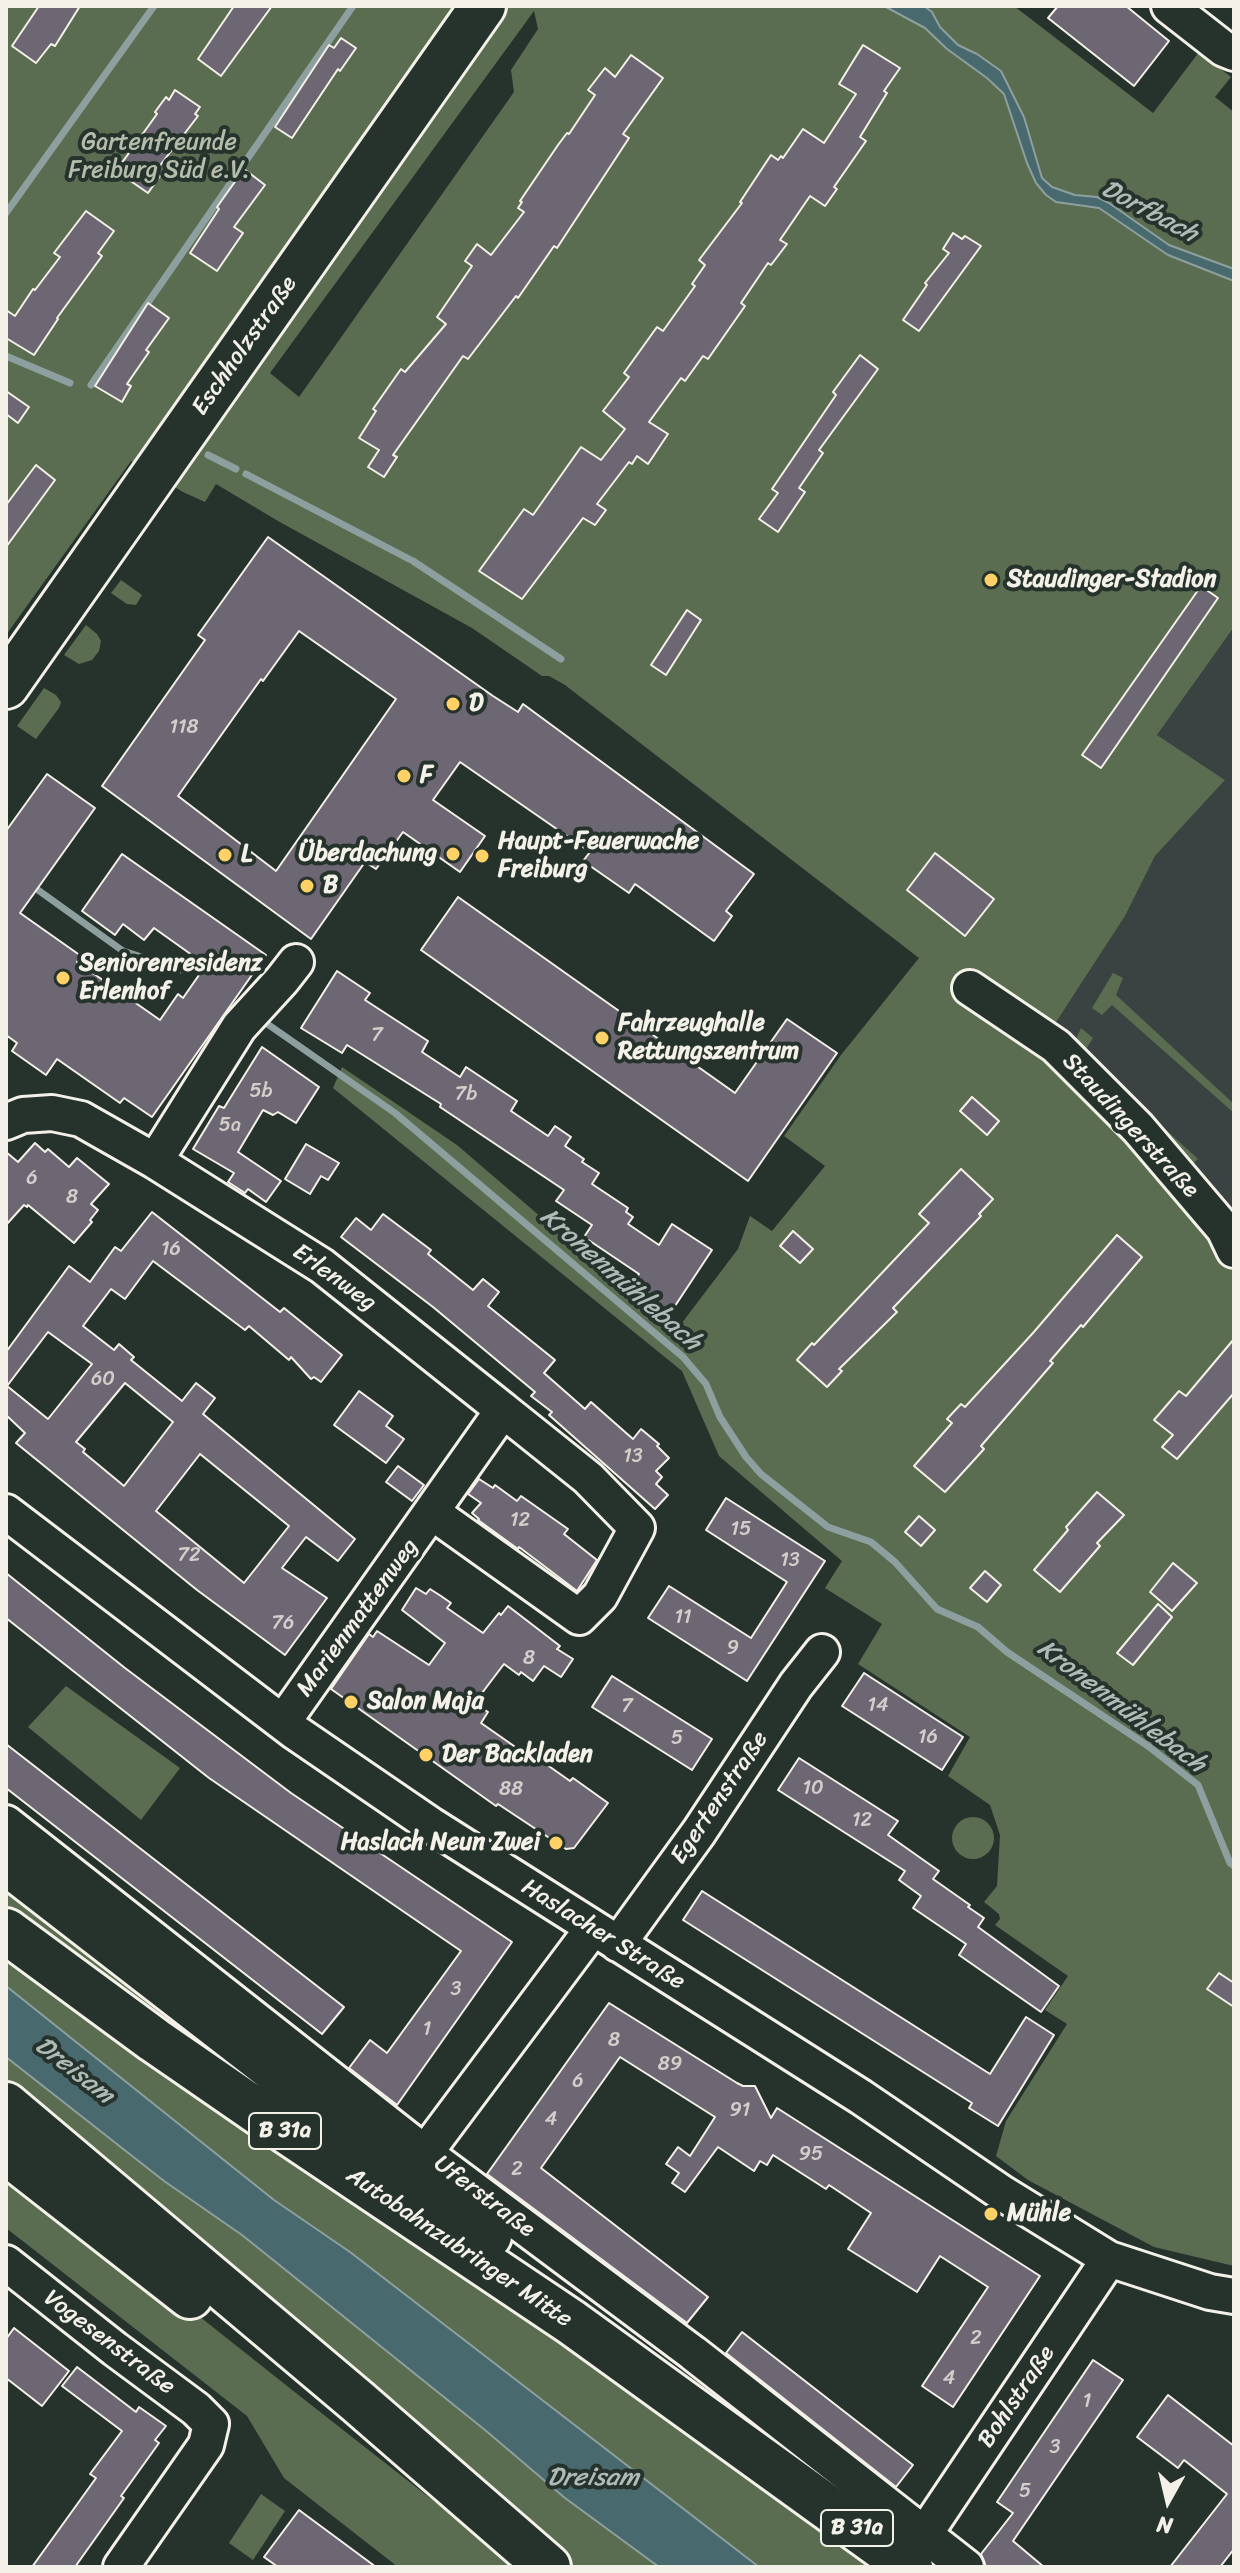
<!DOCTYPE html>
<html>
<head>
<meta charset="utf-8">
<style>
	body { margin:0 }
	#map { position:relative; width:1240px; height:2573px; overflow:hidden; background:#26332d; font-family:Sriracha,sans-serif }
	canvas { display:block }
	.frame { position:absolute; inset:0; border:8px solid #f4f1e8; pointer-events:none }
	.north { position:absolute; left:1128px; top:2461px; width:80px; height:80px; -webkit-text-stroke:6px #26332d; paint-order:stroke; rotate:188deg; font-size:22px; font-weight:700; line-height:32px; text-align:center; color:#f4f1e8 }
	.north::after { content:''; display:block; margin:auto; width:28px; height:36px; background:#f4f1e8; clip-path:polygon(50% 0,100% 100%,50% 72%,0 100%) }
</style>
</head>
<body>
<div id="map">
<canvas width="1240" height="2573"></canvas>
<div class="frame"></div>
<div class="north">N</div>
</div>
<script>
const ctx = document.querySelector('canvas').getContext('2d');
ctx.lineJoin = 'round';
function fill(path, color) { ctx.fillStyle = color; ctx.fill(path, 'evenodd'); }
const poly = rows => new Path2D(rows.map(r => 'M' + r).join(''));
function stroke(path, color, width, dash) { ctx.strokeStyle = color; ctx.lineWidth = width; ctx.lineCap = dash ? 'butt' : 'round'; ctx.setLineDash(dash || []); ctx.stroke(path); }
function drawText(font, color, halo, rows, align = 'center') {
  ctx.font = font + ' Sriracha,sans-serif'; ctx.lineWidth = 8; ctx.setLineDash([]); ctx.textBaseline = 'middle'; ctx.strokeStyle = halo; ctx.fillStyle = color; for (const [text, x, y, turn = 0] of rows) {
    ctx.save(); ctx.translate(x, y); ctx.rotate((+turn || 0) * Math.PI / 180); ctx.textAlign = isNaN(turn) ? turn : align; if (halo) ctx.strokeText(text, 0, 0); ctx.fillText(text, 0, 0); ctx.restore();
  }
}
const built = poly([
	[1234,627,1234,1214,1195,1169,1049,1033,1125,916,1155,856,1225,780,1157,735]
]);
const green = poly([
	[6,6,1014,6,1153,113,1199,52,1231,77,1215,97,1234,112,1234,627,1157,735,1225,780,1155,856,1125,916,1049,1033,1072,1048,1081,1028,1093,1038,1083,1054,1198,1159,1191,1165,1234,1214,1234,2266,1154,2247,1028,2180,996,2156,1006,2121,1067,2024,1045,2010,1068,1976,995,1925,1000,1919,999,1914,984,1902,997,1886,1000,1835,990,1805,948,1776,970,1737,858,1664,882,1624,825,1588,842,1561,719,1456,682,1371,333,1088,342,1067,457,1145,675,1332,738,1249,750,1216,772,1231,825,1166,784,1136,841,1055,919,958,565,685,549,676,542,676,472,628,278,521,216,484,205,502,183,492,131,461,6,635],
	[534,11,538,29,511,70,514,92,299,397,270,373],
	[121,580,142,595,136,605,127,604,111,593],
	[86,625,97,634,101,641,99,651,92,660,79,664,64,655],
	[44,688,56,695,61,702,59,708,36,739,17,726],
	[1113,973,1123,978,1116,995,1234,1104,1234,1113,1112,1005,1102,1015,1092,1008],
	[66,1686,180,1768,141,1820,28,1727],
	'952 1838a21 21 0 1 1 42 0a21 21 0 1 1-42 0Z',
	[6,1887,381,2177,6,1914],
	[6,1953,560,2335,880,2567,759,2567,350,2252,274,2200,6,1986],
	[6,2057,164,2181,242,2235,485,2430,565,2498,659,2567,571,2567,6,2084],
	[6,2163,301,2397,518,2567,398,2567,284,2478,247,2416,6,2228],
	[261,2494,285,2511,253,2560,229,2543]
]);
const water = poly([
	[884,6,924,6,932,12,940,27,958,45,977,54,1001,71,1024,117,1042,178,1052,187,1075,195,1097,197,1109,203,1169,245,1234,269,1234,281,1168,255,1099,208,1056,202,1046,195,1036,183,1027,163,1004,94,987,78,947,49,925,28,884,6],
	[6,1986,274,2200,350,2252,759,2567,659,2567,565,2498,485,2430,242,2235,164,2181,6,2057,6,1986]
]);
const stream = poly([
	[6,213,154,6],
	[6,356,70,383],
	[91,385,353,6],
	[208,455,236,469],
	[246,474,409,559],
	[413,561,561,659],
	[31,885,123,951,185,971],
	[266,1023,395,1113,683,1357,706,1384,720,1417,746,1457,761,1474,828,1527,871,1542,895,1562,937,1609,978,1627,1007,1652,1148,1746,1198,1785,1230,1863,1234,1866]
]);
const building = poly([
	[39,6,80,6,55,46,51,44,36,63,12,46,39,6],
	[234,6,272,6,221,76,198,59,234,6],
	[1058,6,1126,6,1169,41,1134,86,1048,18,1058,6],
	[341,38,356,48,340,71,338,69,292,138,275,127,329,45,334,48,341,38],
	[863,45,900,68,884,91,887,93,860,137,866,141,834,187,837,189,825,206,810,196,780,240,787,244,771,265,768,263,741,303,745,306,708,359,703,356,685,381,681,378,649,422,668,434,648,464,637,456,632,464,629,462,597,504,606,510,595,525,583,518,522,599,479,571,524,509,533,515,581,447,601,460,625,429,603,411,629,377,624,373,657,327,663,331,695,286,692,284,705,265,699,260,742,203,740,202,771,155,778,160,781,156,783,158,803,129,824,143,856,94,839,84,863,45],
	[631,55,663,78,623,134,629,138,557,248,554,246,518,298,516,296,468,359,463,356,393,455,397,457,384,477,368,467,379,450,359,438,376,411,373,409,401,369,405,372,446,324,437,317,472,266,465,261,477,244,491,255,524,212,518,208,522,202,520,201,558,145,567,133,569,134,595,95,588,90,605,68,615,77,631,55],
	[175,90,200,107,195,114,198,116,155,172,160,176,148,193,116,171,157,114,155,112,166,97,169,100,175,90],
	[244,169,265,185,234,227,243,233,217,271,190,253,219,209,217,207,244,169],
	[86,211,114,231,98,253,102,256,57,318,58,319,34,355,6,338,6,310,15,316,33,289,35,290,60,257,54,253,86,211],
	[953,233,962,239,965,236,981,246,919,331,903,320,927,285,925,283,949,253,943,249,953,233],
	[148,303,169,318,146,350,149,352,127,384,131,386,122,402,95,386,148,303],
	[860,355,878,369,819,450,823,453,799,488,805,492,778,532,759,519,778,493,772,489,836,395,833,392,860,355],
	[6,391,29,407,18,423,6,414,6,391],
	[36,465,55,480,6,547,6,505,36,465],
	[268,537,493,696,518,712,523,704,754,874,726,911,732,916,714,941,635,884,629,893,583,861,590,852,460,762,433,800,485,836,460,872,403,832,376,869,365,862,311,939,102,786,205,640,198,635,268,537],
	[299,631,396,699,276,871,178,796,261,679,263,681,299,631],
	[1201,586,1218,598,1101,768,1082,755,1201,586],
	[687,610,701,620,666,675,651,665,687,610],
	[47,774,95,808,20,913,81,956,77,962,160,1020,178,994,183,998,206,965,154,928,144,940,123,924,115,935,82,911,122,854,266,955,152,1117,124,1098,120,1103,57,1059,46,1075,12,1051,17,1043,6,1035,6,831,47,774],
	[935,853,994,899,965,936,907,890,935,853],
	[458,897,735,1093,787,1019,837,1053,748,1181,421,950,458,897],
	[337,971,370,993,365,1000,428,1041,422,1052,460,1077,466,1067,517,1101,511,1111,548,1136,555,1126,571,1137,565,1146,584,1159,582,1162,599,1173,592,1184,628,1208,626,1212,633,1217,628,1224,659,1245,672,1224,712,1250,669,1315,629,1289,639,1274,584,1237,592,1225,556,1201,564,1190,440,1107,441,1104,347,1045,342,1053,301,1028,337,971],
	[262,1047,319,1087,296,1123,278,1112,273,1115,263,1110,238,1152,281,1181,266,1202,248,1189,245,1193,228,1182,234,1173,193,1149,219,1106,224,1108,262,1047],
	[972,1097,999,1121,987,1135,960,1111,972,1097],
	[35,1143,45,1152,48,1149,69,1167,77,1158,109,1184,91,1204,98,1210,90,1220,92,1222,74,1243,28,1205,27,1207,24,1205,6,1225,6,1152,18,1162,35,1143],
	[306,1144,339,1163,328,1180,321,1176,310,1194,285,1179,306,1144],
	[961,1169,993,1199,979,1214,981,1216,893,1308,897,1312,839,1369,842,1371,827,1387,797,1360,812,1343,814,1345,929,1223,919,1214,961,1169],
	[152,1212,280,1312,284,1308,342,1355,321,1382,314,1377,311,1379,291,1357,289,1360,249,1326,245,1330,153,1261,125,1299,111,1289,83,1326,114,1350,119,1344,134,1357,131,1360,182,1401,196,1383,215,1398,203,1414,355,1539,338,1561,306,1537,282,1568,327,1598,285,1655,197,1590,16,1443,25,1433,6,1415,6,1352,69,1266,90,1282,115,1247,121,1251,152,1212],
	[48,1332,92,1364,48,1419,7,1386,48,1332],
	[125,1383,173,1422,124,1486,83,1452,85,1449,76,1442,125,1383],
	[200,1454,289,1526,244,1583,156,1511,200,1454],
	[383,1214,431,1250,428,1254,473,1290,483,1279,499,1292,488,1306,555,1360,544,1373,585,1409,591,1402,633,1439,641,1429,659,1444,657,1446,669,1458,656,1471,662,1477,656,1484,668,1495,655,1509,549,1415,552,1412,531,1396,535,1392,433,1307,341,1237,356,1218,371,1230,383,1214],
	[793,1231,813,1249,800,1263,780,1246,793,1231],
	[1117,1235,1142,1257,1083,1327,1081,1325,1050,1361,1053,1363,981,1446,984,1449,945,1492,914,1466,952,1423,947,1419,961,1404,965,1407,1033,1333,1117,1235],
	[1234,1339,1234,1393,1177,1459,1162,1447,1173,1435,1154,1420,1179,1391,1186,1396,1234,1339],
	[359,1391,393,1416,386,1426,404,1439,386,1463,334,1425,359,1391],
	[398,1466,424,1485,412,1501,386,1482,398,1466],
	[479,1479,493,1488,495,1485,517,1501,521,1496,568,1529,564,1534,597,1560,577,1591,519,1547,518,1549,478,1520,479,1519,472,1513,481,1503,468,1494,479,1479],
	[1097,1492,1124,1515,1097,1543,1100,1546,1060,1592,1034,1570,1068,1530,1066,1527,1097,1492],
	[726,1498,825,1561,747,1681,648,1618,669,1586,751,1638,787,1582,706,1530,726,1498],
	[919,1516,935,1530,921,1546,905,1532,919,1516],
	[1173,1563,1197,1583,1172,1611,1150,1592,1173,1563],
	[985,1571,1001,1585,987,1602,970,1588,985,1571],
	[6,1573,125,1668,291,1793,512,1942,397,2105,349,2068,370,2040,387,2053,461,1951,209,1778,6,1618,6,1573],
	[416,1588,426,1594,430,1589,441,1596,451,1603,447,1608,483,1633,499,1613,501,1615,508,1606,560,1646,557,1649,573,1659,561,1677,544,1666,533,1681,521,1672,519,1675,504,1664,479,1697,484,1700,479,1706,488,1712,481,1723,524,1753,526,1750,570,1781,573,1778,608,1803,574,1848,566,1849,498,1804,496,1806,331,1689,369,1634,373,1637,377,1631,429,1665,445,1643,402,1610,416,1588],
	[1158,1604,1172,1617,1133,1665,1117,1653,1158,1604],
	[864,1673,963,1737,942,1770,842,1706,864,1673],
	[612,1676,712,1739,692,1770,592,1707,612,1676],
	[6,1744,344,2007,322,2034,6,1788,6,1744],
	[799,1758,898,1821,888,1835,939,1871,933,1879,970,1905,968,1907,984,1918,978,1927,1059,1986,1041,2012,959,1955,966,1944,913,1908,921,1896,899,1880,905,1871,778,1790,799,1758],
	[702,1891,990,2074,1026,2017,1054,2035,998,2126,969,2108,972,2103,683,1920,702,1891],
	[1219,1973,1234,1983,1234,2007,1207,1989,1219,1973],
	[609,2003,737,2083,743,2086,755,2086,771,2118,777,2108,1040,2276,953,2407,922,2386,988,2287,940,2256,917,2292,848,2249,871,2213,829,2185,826,2189,773,2155,767,2165,760,2161,754,2171,718,2147,685,2192,672,2183,679,2173,666,2164,678,2147,690,2156,715,2117,620,2057,541,2168,708,2297,687,2323,487,2174,609,2003],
	[14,2328,69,2371,42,2406,6,2378,6,2339,14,2328],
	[742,2332,913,2465,896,2487,726,2353,742,2332],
	[1093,2360,1123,2380,1013,2541,1044,2567,986,2567,981,2554,1013,2513,997,2502,1093,2360],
	[77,2367,136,2412,139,2407,166,2426,155,2440,159,2443,121,2496,124,2498,75,2567,32,2567,96,2478,90,2474,122,2431,62,2386,77,2367],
	[1168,2395,1234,2446,1234,2549,1220,2567,1170,2567,1227,2494,1184,2460,1178,2468,1137,2437,1168,2395],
	[299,2510,376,2567,278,2567,264,2557,299,2510]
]);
const minor = poly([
	[1169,6,1224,49,1234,53],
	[970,988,1056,1046,1138,1128,1224,1229,1234,1250],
	[6,1122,23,1115,52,1113,81,1119,155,1161,322,1266,503,1410],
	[155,1161,239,1027,282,980,296,962],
	[6,1512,295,1732,431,1825,861,2097,1002,2193,1109,2259,1210,2292,1234,2296],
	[283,1722,503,1410,588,1478,637,1528,600,1596,579,1617,433,1513],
	[6,1823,425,2153,693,2353,966,2567],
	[618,1944,699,1832,796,1685,822,1652],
	[425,2153,593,1928],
	[6,2263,115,2349,196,2409,211,2424,206,2445,121,2567],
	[924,2535,1109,2259]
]);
const major = poly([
	[6,686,483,6]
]);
const highway = poly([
	[6,1862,489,2236],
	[6,1931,154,2040,267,2118,571,2322,910,2567],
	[6,2105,357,2401,548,2567],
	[6,2152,190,2296]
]);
const markers = [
	[991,580,8,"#ffd166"],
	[453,704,8,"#ffd166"],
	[404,776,8,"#ffd166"],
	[453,854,8,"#ffd166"],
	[225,855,8,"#ffd166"],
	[482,856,8,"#ffd166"],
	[307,886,8,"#ffd166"],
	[63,978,8,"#ffd166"],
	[602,1038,8,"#ffd166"],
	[351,1702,8,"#ffd166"],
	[426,1755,8,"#ffd166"],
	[556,1843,8,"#ffd166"],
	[991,2214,8,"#ffd166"]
];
const numberNames = [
	["118",184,728],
	["7",377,1036],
	["5b",261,1092],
	["7b",466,1095],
	["5a",230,1126],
	["6",32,1179],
	["8",72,1198],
	["16",171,1250],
	["60",103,1380],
	["13",633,1457],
	["12",520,1521],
	["15",741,1530],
	["72",189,1556],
	["13",790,1561],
	["11",683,1618],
	["76",283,1624],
	["9",733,1649],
	["8",529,1659],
	["14",878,1706],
	["7",627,1707],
	["16",928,1738],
	["5",677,1739],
	["10",813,1789],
	["88",511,1790],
	["12",862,1821],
	["3",456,1990],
	["1",427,2030],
	["8",614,2041],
	["89",670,2065],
	["6",578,2082],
	["91",740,2111],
	["4",551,2120],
	["95",811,2155],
	["2",517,2170],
	["2",976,2339],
	["4",949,2379],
	["1",1087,2402],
	["3",1055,2448],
	["5",1025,2492]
];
const shields = [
	[285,2131,72],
	[857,2528,72]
];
const shieldNames = [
	["B 31a",285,2131],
	["B 31a",857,2528]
];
const parkNames = [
	["Gartenfreunde",159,143],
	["Freiburg Süd e.V.",159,171]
];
const streetNames = [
	["Eschholzstraße",245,346,-55],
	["Staudingerstraße",1130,1126,47],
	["Erlenweg",334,1278,36],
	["Marienmattenweg",358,1618,-54],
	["Egertenstraße",720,1798,-56],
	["Haslacher Straße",603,1935,32],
	["Uferstraße",484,2197,37],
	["Autobahnzubringer Mitte",459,2248,34],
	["Vogesenstraße",109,2343,37],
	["Bohlstraße",1017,2397,-56]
];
const poiNames = [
	["Staudinger-Stadion",1007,580],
	["D",469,704],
	["F",420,776],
	["Haupt-Feuerwache",498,842],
	["Freiburg",498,870],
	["Überdachung",437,854,"right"],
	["L",241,855],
	["B",323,886],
	["Seniorenresidenz",79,964],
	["Erlenhof",79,992],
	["Fahrzeughalle",618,1024],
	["Rettungszentrum",618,1052],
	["Salon Maja",367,1702],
	["Der Backladen",442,1755],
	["Haslach Neun Zwei",540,1843,"right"],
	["Mühle",1007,2214]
];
const waterNames = [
	["Dorfbach",1149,212,28],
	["Kronenmühlebach",620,1280,41],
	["Kronenmühlebach",1121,1707,37],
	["Dreisam",74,2071,38],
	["Dreisam",593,2478]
];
fill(built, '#3b4342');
fill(green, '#5a6d50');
fill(water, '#486a6e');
stroke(water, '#8da09f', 2);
stroke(stream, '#8da09f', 7);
fill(building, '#6c6772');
stroke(building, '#f4f1e8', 2);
stroke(minor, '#f4f1e8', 40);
stroke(major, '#f4f1e8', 50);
stroke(highway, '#f4f1e8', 50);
stroke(minor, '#26332d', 34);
stroke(major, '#26332d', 44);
stroke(highway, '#26332d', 44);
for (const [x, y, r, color] of markers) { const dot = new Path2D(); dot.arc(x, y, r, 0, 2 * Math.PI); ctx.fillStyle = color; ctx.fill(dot); stroke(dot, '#26332d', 3); }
drawText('20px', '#d2ceca', null, numberNames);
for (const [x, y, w] of shields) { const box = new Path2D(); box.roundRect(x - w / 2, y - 18, w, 36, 6); ctx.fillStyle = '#26332d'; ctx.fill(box); stroke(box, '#f4f1e8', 2); }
drawText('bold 22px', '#f4f1e8', null, shieldNames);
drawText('24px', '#b6bcab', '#26332d', parkNames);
drawText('24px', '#f4f1e8', '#26332d', streetNames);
drawText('bold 24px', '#f4f1e8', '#26332d', poiNames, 'left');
drawText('italic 26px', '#afbbb7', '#26332d', waterNames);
</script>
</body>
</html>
